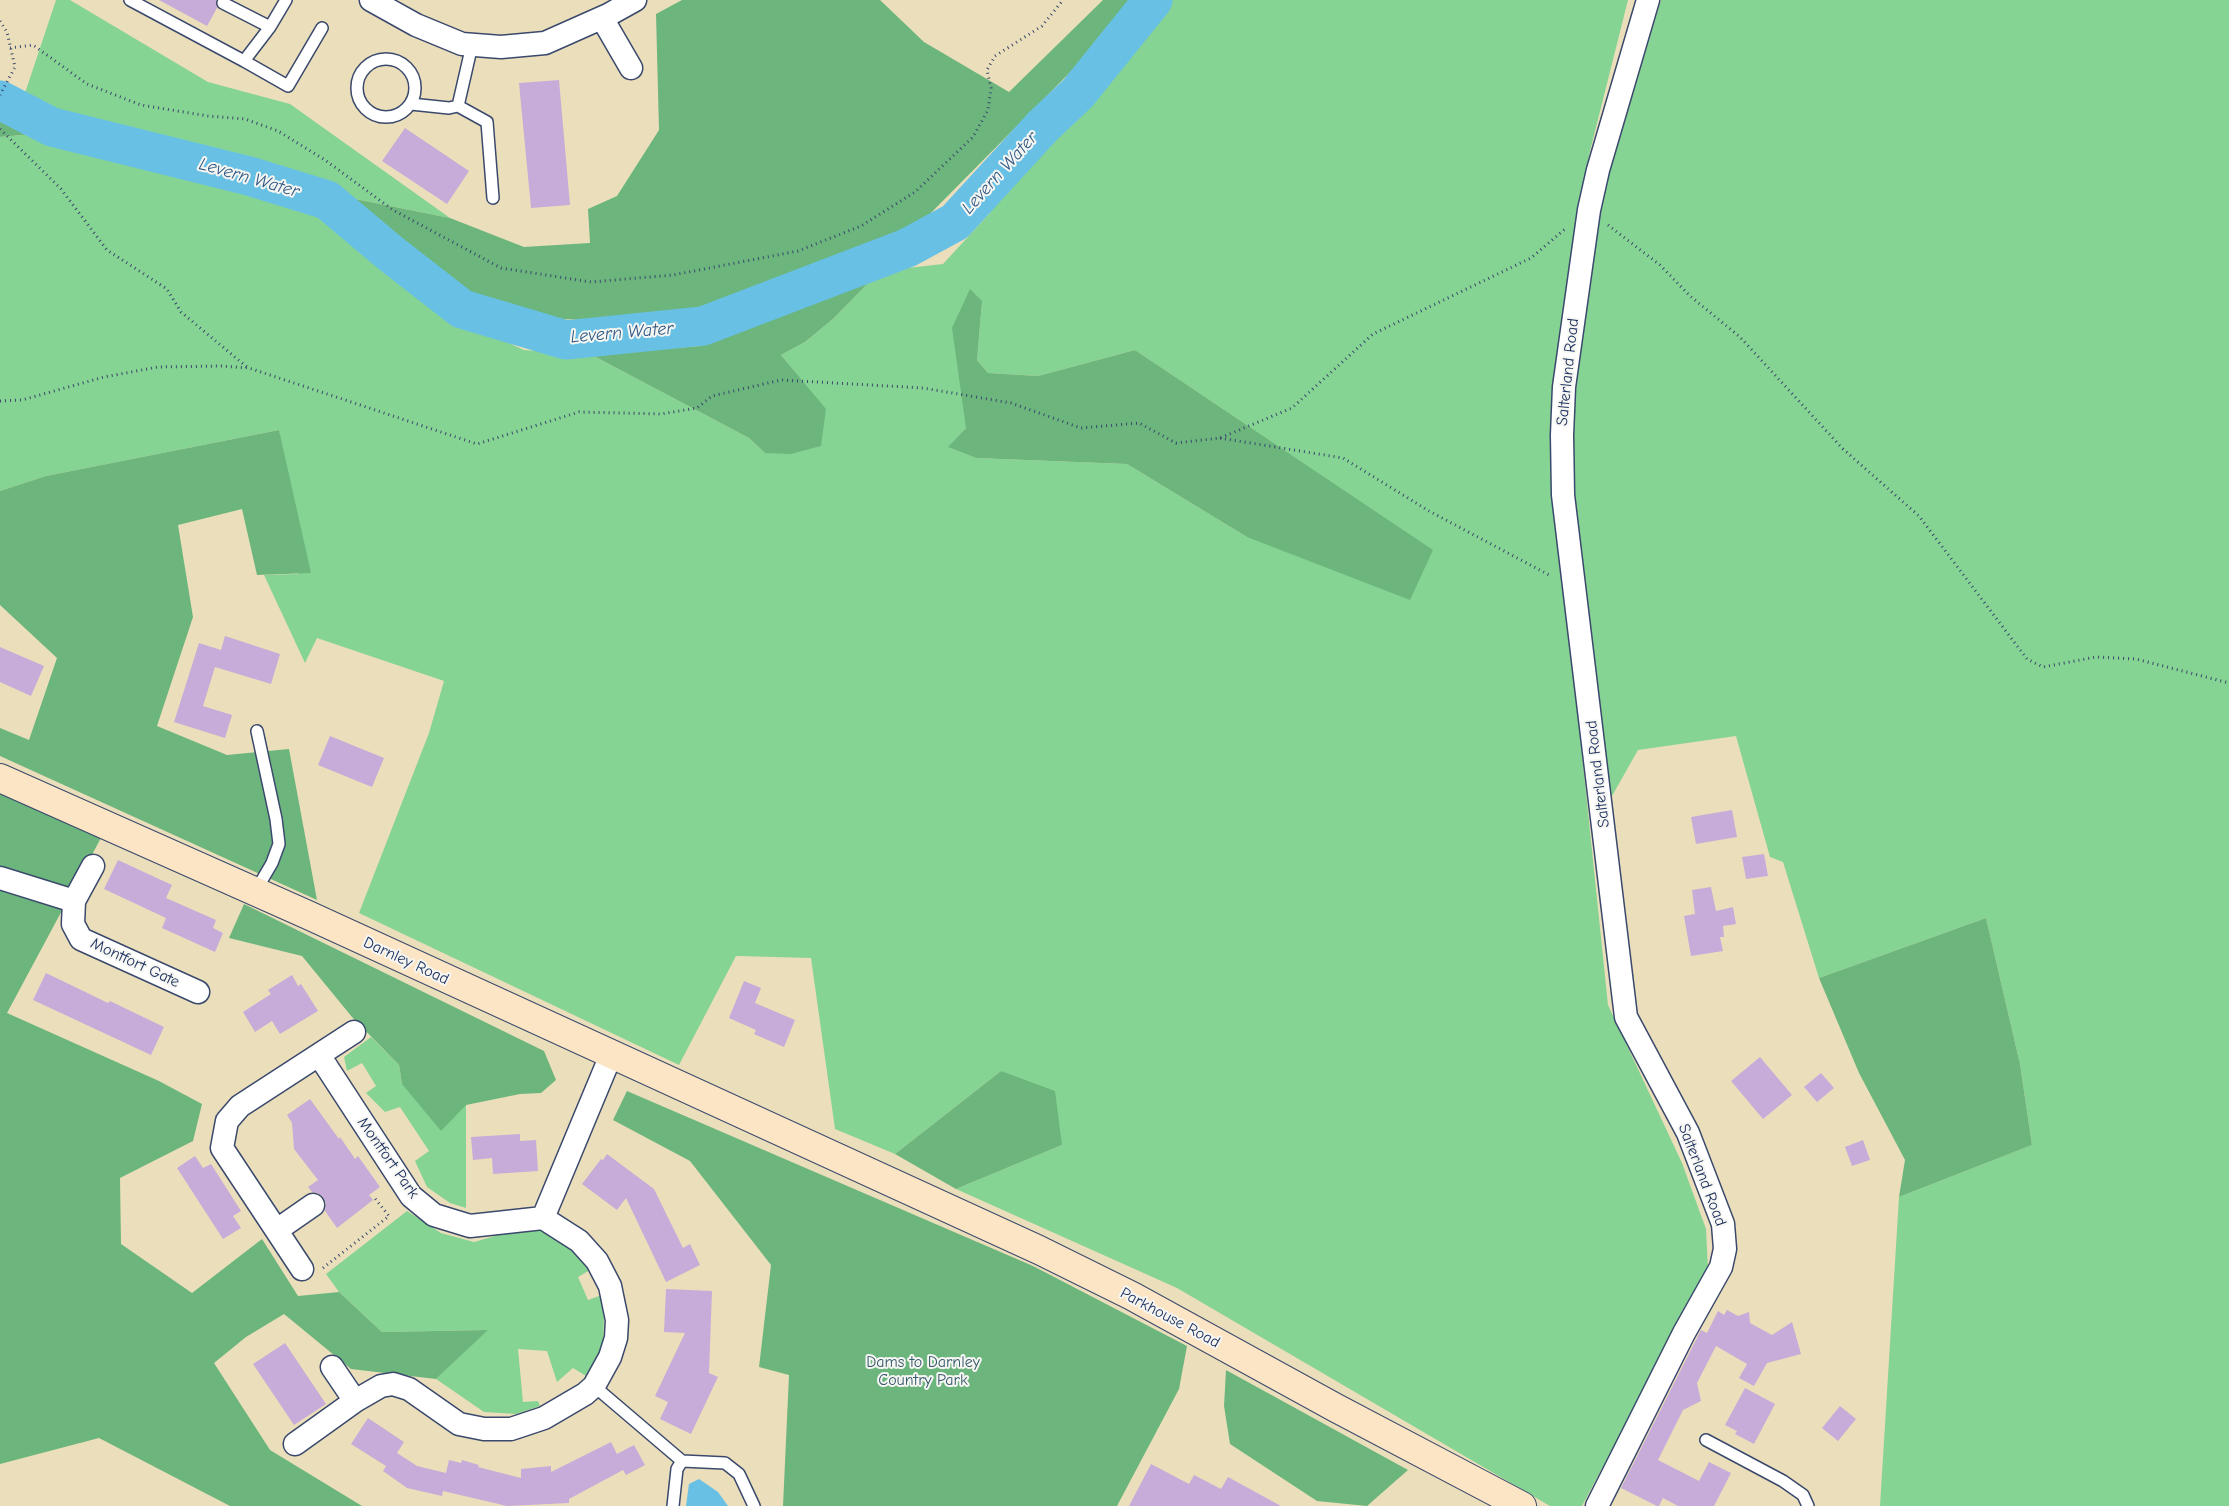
<!DOCTYPE html>
<html>
<head>
<meta charset="utf-8">
<style>
	body { margin:0 }
	canvas { display:block; background:#ebdebb }
</style>
</head>
<body>
<canvas width="2229" height="1506"></canvas>
<script>
const ctx = document.querySelector('canvas').getContext('2d');
ctx.lineJoin = 'round';
function fill(path, color) { ctx.fillStyle = color; ctx.fill(path, 'evenodd'); }
const poly = rows => new Path2D(rows.map(r => 'M' + r).join(''));
function stroke(path, color, width, dash) { ctx.strokeStyle = color; ctx.lineWidth = width; ctx.lineCap = dash ? 'butt' : 'round'; ctx.setLineDash(dash || []); ctx.stroke(path); }
function drawText(font, color, halo, rows, align = 'center') {
  ctx.font = font + ' "Comic Neue",sans-serif'; ctx.lineWidth = 4; ctx.setLineDash([]); ctx.textBaseline = 'middle'; ctx.strokeStyle = halo; ctx.fillStyle = color; for (const [text, x, y, turn = 0] of rows) {
    ctx.save(); ctx.translate(x, y); ctx.rotate((+turn || 0) * Math.PI / 180); ctx.textAlign = isNaN(turn) ? turn : align; if (halo) ctx.strokeText(text, 0, 0); ctx.fillText(text, 0, 0); ctx.restore();
  }
}
const green = poly([
	[56,0,70,0,208,82,290,104,450,218,350,198,107,124,22,102],
	[1167,0,1628,0,1589,155,1554,484,1608,1005,1682,1163,1706,1229,1708,1270,1582,1506,1550,1506,1177,1288,956,1189,1062,1145,1001,1071,895,1154,835,1129,811,958,736,956,679,1065,359,913,429,733,444,681,317,638,305,663,264,575,298,574,279,430,46,476,0,491,0,137,32,134,276,192,346,226,450,316,524,350,592,355,749,438,765,453,826,410,781,355,805,342,833,319,880,271,943,264,989,214,1064,119,1121,60],
	[982,301,977,360,988,373,1038,376,1135,350,1432,550,1247,537,1127,464,976,458,949,447,966,428],
	[1661,0,2229,0,2229,1506,1880,1506,1899,1197,2032,1145,2020,1064,1986,918,1819,978,1783,862,1770,857,1736,736,1638,750,1608,803,1568,462,1582,297,1604,191],
	[371,1037,399,1065,402,1084,466,1105,466,1208,450,1203,427,1187,415,1161,429,1151,400,1107,385,1112,366,1093,376,1086,362,1063,347,1071,344,1057],
	[407,1211,441,1233,474,1242,505,1233,541,1230,573,1249,590,1270,578,1277,588,1300,602,1295,604,1313,603,1350,586,1376,573,1368,557,1382,547,1351,518,1349,523,1402,538,1401,540,1406,516,1414,484,1412,436,1379,487,1330,382,1332,339,1292,326,1274]
]);
const forest = poly([
	[682,0,880,0,924,42,1009,92,1103,0,1134,0,1105,37,922,222,695,315,634,322,536,318,469,296,350,198,450,218,524,247,590,243,588,209,617,196,659,130,656,14],
	[0,119,32,134,0,137],
	[880,271,833,319,805,342,781,355,826,409,821,446,791,454,765,453,749,438,592,355,700,346],
	[970,289,982,301,977,360,988,373,1038,376,1135,350,1433,550,1410,600,1247,537,1127,464,976,458,948,447,966,428,952,328],
	[279,430,311,573,257,575,242,509,178,525,193,617,157,726,227,755,289,749,317,900,0,756,0,728,29,740,57,658,0,605,0,491,46,476],
	[0,792,102,836,7,1013,159,1081,202,1104,193,1141,120,1178,121,1244,192,1293,262,1239,298,1296,339,1292,382,1332,488,1330,436,1379,351,1369,284,1314,246,1337,214,1363,270,1450,362,1506,230,1506,99,1438,0,1464],
	[244,904,544,1051,556,1080,541,1093,520,1094,466,1105,441,1131,402,1084,399,1065,352,1017,302,956,229,938],
	[1986,918,2020,1064,2032,1145,1899,1197,1905,1160,1859,1073,1819,978],
	[1001,1071,1055,1091,1062,1145,956,1189,895,1154],
	[627,1091,1033,1266,1187,1346,1179,1389,1117,1506,783,1506,789,1375,759,1367,771,1265,690,1161,613,1120],
	[1226,1370,1408,1470,1367,1506,1317,1501,1230,1444,1224,1406]
]);
const water = poly([
	[699,1479,718,1492,728,1506,686,1506,689,1484]
]);
const river = poly([
	[0,100,52,127,249,176,327,200,390,253,462,309,566,340,703,326,907,248,955,222,1043,126,1078,93,1153,0]
]);
const building = poly([
	[159,0,216,0,217,8,207,26],
	[559,80,570,205,531,208,519,83],
	[405,128,469,171,447,204,382,161],
	[225,636,280,654,271,684,215,667,203,706,232,715,225,738,174,722,199,643,221,650],
	[0,647,44,666,31,696,0,682],
	[330,736,384,758,372,787,318,765],
	[1732,810,1737,837,1696,844,1691,817],
	[1764,854,1768,876,1746,879,1742,857],
	[118,860,172,885,166,898,216,920,213,928,223,933,215,952,162,928,166,918,104,889],
	[1711,887,1716,911,1733,907,1736,924,1723,926,1724,937,1720,937,1723,951,1691,956,1684,916,1695,914,1692,890],
	[46,973,108,1003,110,1001,164,1027,151,1055,33,1000],
	[292,975,298,986,301,984,318,1011,280,1034,272,1021,255,1032,243,1012,271,994,268,990],
	[744,981,761,988,755,1003,795,1020,784,1047,754,1034,756,1030,729,1018],
	[1760,1057,1792,1095,1763,1119,1731,1081],
	[1821,1073,1834,1088,1817,1102,1804,1087],
	[310,1099,339,1139,340,1137,355,1159,358,1156,380,1187,369,1195,373,1200,337,1228,325,1211,326,1203,323,1197,318,1193,312,1192,308,1187,318,1180,294,1149,292,1123,287,1115],
	[520,1134,520,1141,536,1140,538,1171,493,1174,492,1158,473,1160,471,1137],
	[1863,1140,1870,1160,1852,1166,1845,1147],
	[607,1154,654,1189,683,1248,690,1244,700,1265,666,1282,626,1198,617,1210,582,1184,601,1159,603,1160],
	[195,1156,203,1168,211,1164,241,1211,233,1216,241,1228,223,1239,177,1168],
	[666,1289,712,1291,709,1373,718,1377,691,1434,660,1419,668,1402,655,1396,685,1333,664,1332],
	[1727,1310,1738,1316,1749,1312,1750,1323,1772,1335,1792,1322,1801,1354,1767,1363,1754,1386,1739,1378,1747,1364,1716,1346,1697,1383,1701,1401,1683,1410,1658,1460,1699,1481,1709,1462,1731,1473,1714,1506,1678,1506,1663,1498,1659,1506,1657,1506,1621,1488,1701,1330,1707,1333,1718,1311,1724,1315],
	[285,1343,326,1404,294,1425,253,1364],
	[1745,1388,1775,1404,1754,1444,1735,1434,1737,1431,1725,1425],
	[1840,1406,1856,1419,1838,1441,1822,1428],
	[368,1418,404,1442,397,1453,417,1466,446,1473,449,1460,461,1463,462,1460,479,1465,478,1467,521,1478,521,1469,551,1466,551,1472,611,1442,617,1454,634,1445,645,1465,626,1475,623,1470,569,1499,569,1503,507,1506,443,1491,442,1496,407,1488,383,1471,386,1466,351,1444],
	[1151,1464,1189,1484,1194,1475,1221,1489,1228,1477,1281,1506,1129,1506]
]);
const path = poly([
	[0,21,7,32,15,67,0,95],
	[10,48,33,45,87,84,141,105,208,116,245,119,278,131,325,160,393,210,501,268,591,282,673,275,798,251,861,226,915,192,973,137,988,110,991,88,987,70,995,56,1042,26,1063,0],
	[0,129,61,189,107,250,167,289,181,312,248,368],
	[1608,225,1660,265,1690,296,1740,337,1843,449,1919,516,2027,659,2043,667,2096,657,2136,659,2229,683],
	[0,401,22,400,104,377,158,367,221,366,249,368,477,444,579,412,661,414,697,408,712,396,781,380,923,388,1011,403,1081,428,1139,423,1176,443,1220,438,1292,408,1373,334,1531,258,1565,229],
	[1220,438,1343,458,1429,511,1551,576],
	[323,1268,389,1216,373,1196]
]);
const lane = poly([
	[130,0,244,61,270,27,286,0],
	[223,3,270,27],
	[472,45,458,106,487,122,493,198],
	'357 88a29 29 0 1 1 58 0a29 29 0 1 1-58 0Z',
	[244,61,288,86,322,28],
	[411,104,449,108,458,106],
	[255,892,272,863,279,844,276,819,257,731],
	[594,1386,682,1461,725,1463,739,1474,754,1506],
	[1706,1440,1783,1481,1803,1495,1808,1506],
	[673,1506,677,1469,682,1461]
]);
const street = poly([
	[371,0,416,25,462,44,501,47,545,43,608,15,635,0],
	[602,18,631,68],
	[0,878,74,901,73,924,81,939,198,992],
	[74,901,93,866],
	[543,1218,611,1055],
	[277,1230,313,1205],
	[302,1269,222,1148,227,1121,240,1106,354,1032],
	[332,1367,355,1401],
	[295,1444,355,1401,381,1386,393,1384,409,1389,459,1424,484,1429,511,1429,544,1418,585,1394,594,1386,610,1357,616,1338,617,1320,610,1286,597,1261,579,1241,543,1218,470,1226,434,1215,411,1196,319,1055],
	[1597,1506,1684,1333,1721,1267,1725,1249,1723,1224,1688,1133,1626,1017,1563,495,1562,435,1564,387,1589,210,1598,170,1648,0]
]);
const secondary = poly([
	[0,778,308,915,1039,1250,1132,1296,1336,1408,1522,1506]
]);
const streetNames = [
	["Salterland Road",1568,372,-84],
	["Salterland Road",1598,774,-97],
	["Darnley Road",406,961,25],
	["Montfort Gate",135,963,25],
	["Montfort Park",388,1158,55],
	["Salterland Road",1702,1175,69],
	["Parkhouse Road",1170,1318,28]
];
const parkNames = [
	["Dams to Darnley",923,1362],
	["Country Park",923,1380]
];
const waterNames = [
	["Levern Water",1000,173,-48],
	["Levern Water",249,178,16],
	["Levern Water",622,333,-5]
];
fill(green, '#86d493');
fill(forest, '#6cb67d');
fill(water, '#68c0e5');
stroke(river, '#68c0e5', 39);
fill(building, '#c7acd9');
stroke(lane, '#3a496c', 14);
stroke(street, '#3a496c', 25);
stroke(secondary, '#3a496c', 30);
stroke(path, '#3a496c', 3, [1, 4]);
stroke(lane, '#fff', 11);
stroke(street, '#fff', 22);
stroke(secondary, '#fce5c4', 28);
drawText('16px', '#1b2f5e', '#f6f6f2', streetNames);
drawText('16px', '#36586b', '#f6f6f2', parkNames);
drawText('italic 18px', '#325a86', '#f6f6f2', waterNames);
</script>
</body>
</html>
